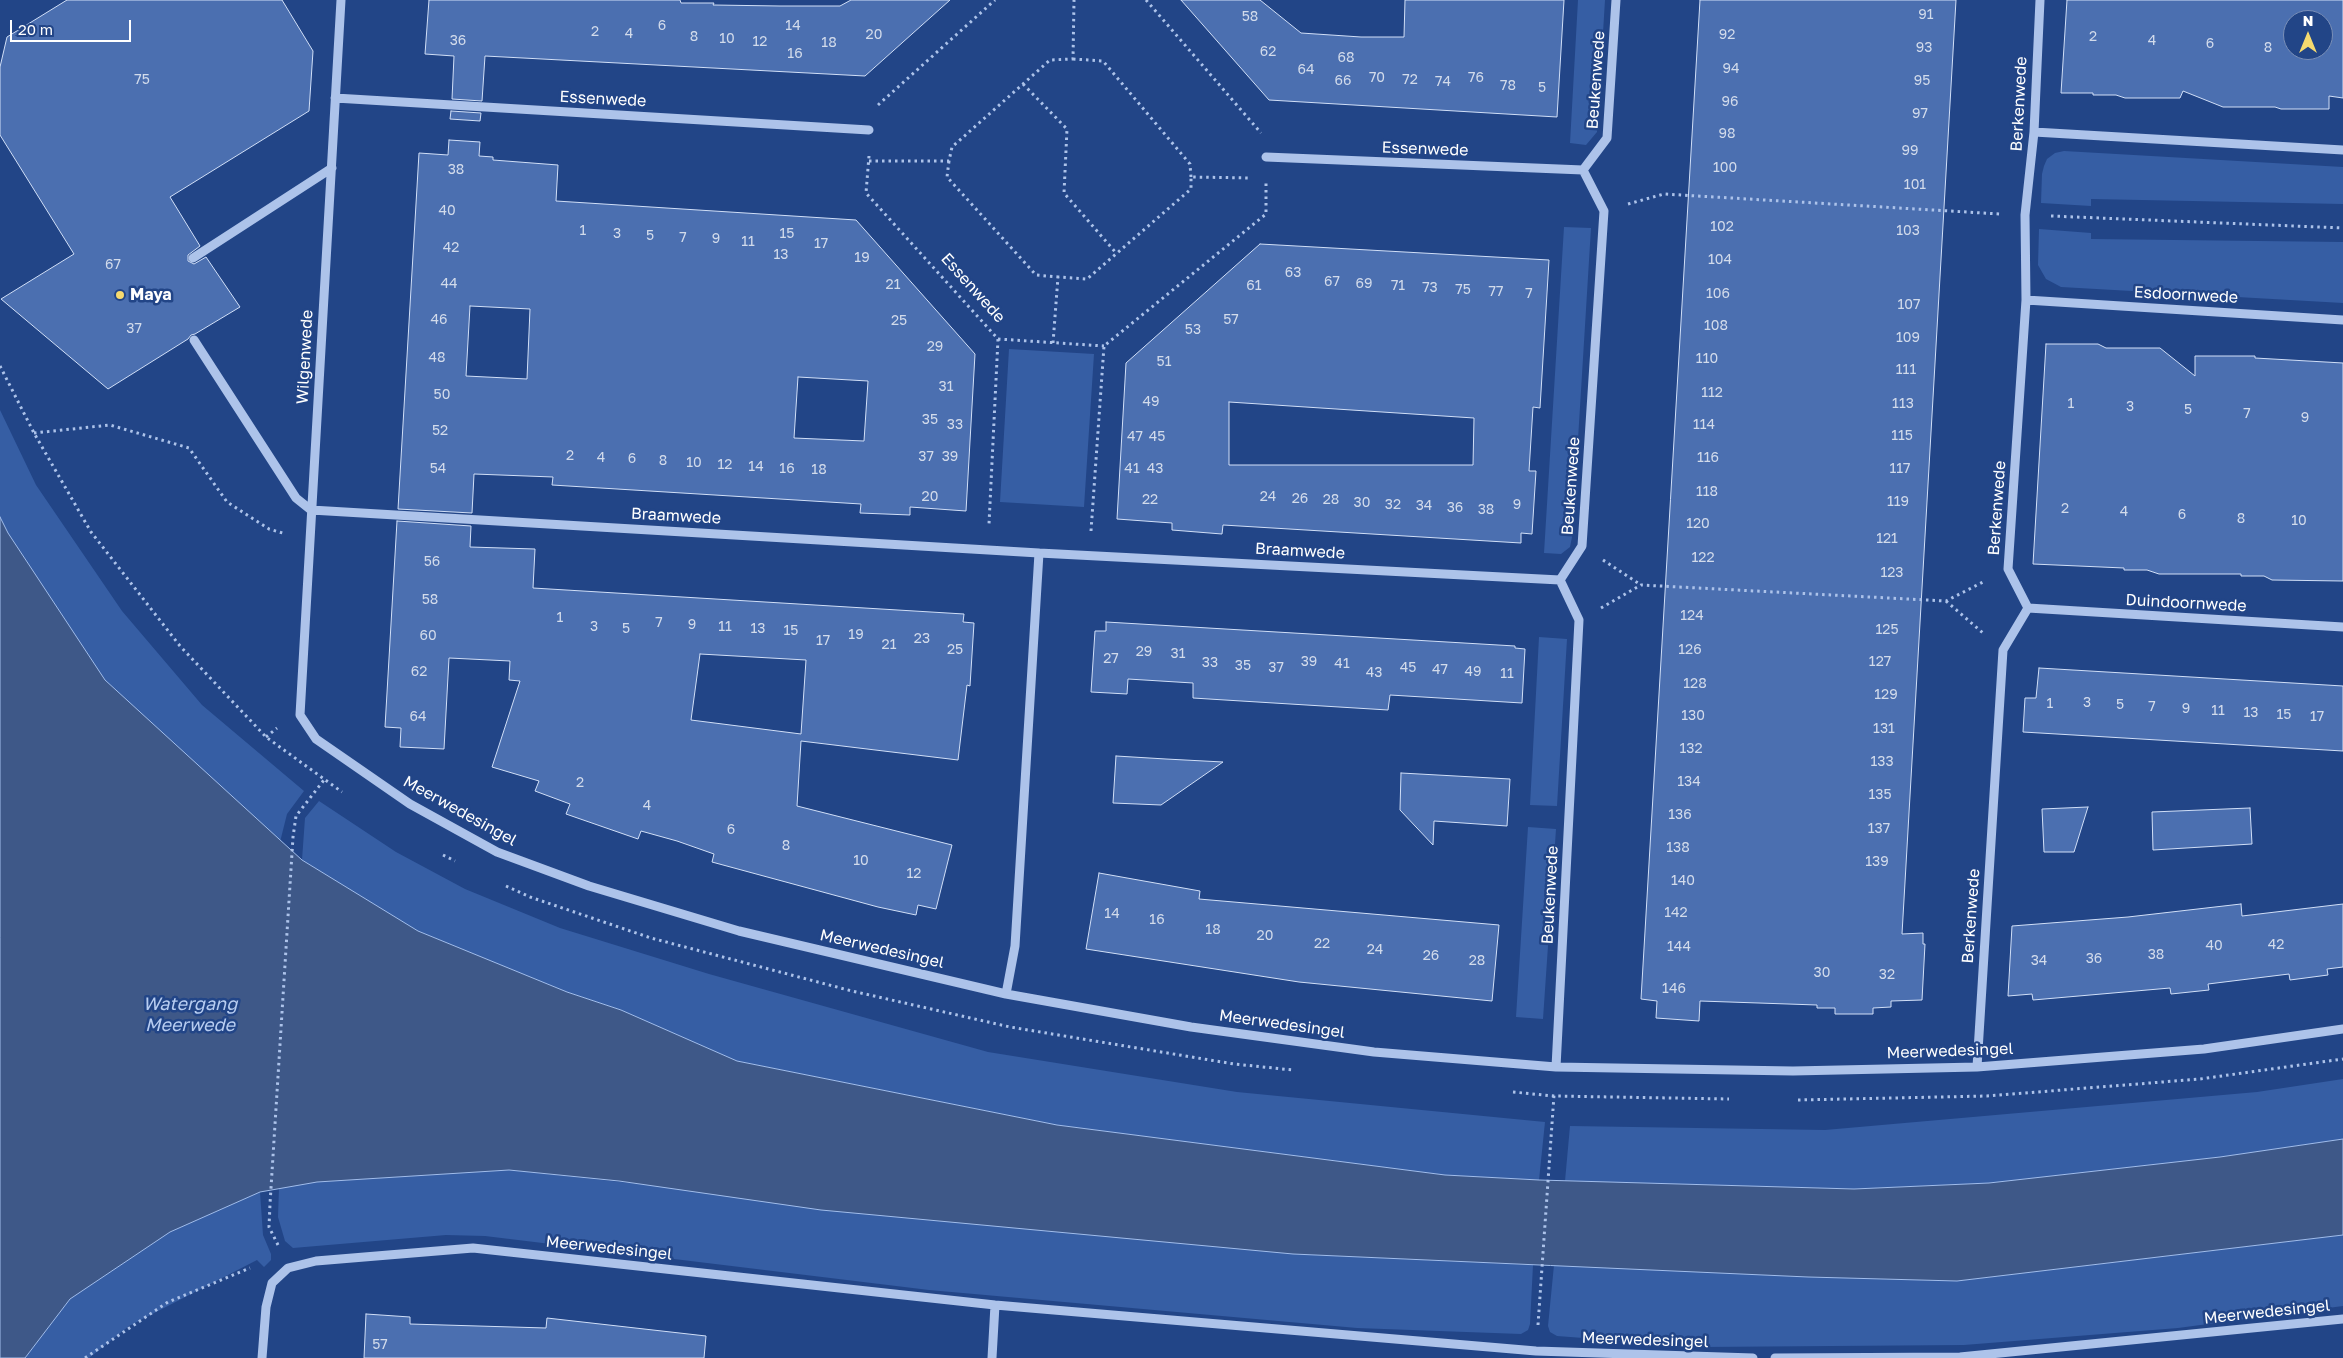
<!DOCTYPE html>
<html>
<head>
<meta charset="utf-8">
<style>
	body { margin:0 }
	#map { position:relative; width:2343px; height:1358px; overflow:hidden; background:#224587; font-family:"Golos Text",sans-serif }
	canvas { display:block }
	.north { position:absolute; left:2283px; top:10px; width:50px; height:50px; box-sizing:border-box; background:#224587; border:1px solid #7a8fb7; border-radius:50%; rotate:0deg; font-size:14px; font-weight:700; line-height:20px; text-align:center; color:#fff }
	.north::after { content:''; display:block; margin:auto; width:18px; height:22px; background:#f6da6f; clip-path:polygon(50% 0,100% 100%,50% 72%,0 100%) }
	.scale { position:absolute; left:10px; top:20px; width:121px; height:22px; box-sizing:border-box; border:2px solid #fff; border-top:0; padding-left:6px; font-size:15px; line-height:18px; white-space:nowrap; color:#fff; -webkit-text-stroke:4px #224587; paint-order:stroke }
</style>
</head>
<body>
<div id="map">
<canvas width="2343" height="1358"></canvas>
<div class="north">N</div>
<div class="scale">20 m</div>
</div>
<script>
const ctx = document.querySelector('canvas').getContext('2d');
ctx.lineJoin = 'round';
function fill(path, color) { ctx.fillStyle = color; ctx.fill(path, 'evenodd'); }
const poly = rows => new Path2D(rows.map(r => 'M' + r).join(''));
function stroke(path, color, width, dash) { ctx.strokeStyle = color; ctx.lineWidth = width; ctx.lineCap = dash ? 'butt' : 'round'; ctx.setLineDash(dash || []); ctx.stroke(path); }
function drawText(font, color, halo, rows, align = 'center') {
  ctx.font = font + ' "Golos Text",sans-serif'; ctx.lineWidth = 5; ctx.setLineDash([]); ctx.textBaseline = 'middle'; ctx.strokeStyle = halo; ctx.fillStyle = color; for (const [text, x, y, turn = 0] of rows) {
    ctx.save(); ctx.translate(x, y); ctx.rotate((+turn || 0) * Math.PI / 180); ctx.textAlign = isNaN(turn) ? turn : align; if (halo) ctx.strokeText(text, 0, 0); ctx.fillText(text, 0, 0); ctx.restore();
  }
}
const green = poly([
	[1578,0,1605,0,1597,132,1586,145,1570,143],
	[2064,151,2343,167,2343,204,2091,199,2091,206,2041,203,2042,174,2044,166,2047,159,2055,153],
	[1564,227,1591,228,1572,537,1570,547,1561,554,1544,553],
	[2039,229,2091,233,2091,239,2343,242,2343,303,2061,287,2046,279,2038,265],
	[1009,349,1094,354,1084,507,1000,502],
	[0,410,36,485,122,611,202,705,304,791,287,814,280,842,105,680,8,533,0,517],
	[1539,637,1567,639,1557,806,1530,805],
	[319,801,396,852,465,889,560,928,709,974,988,1052,1237,1092,1545,1122,1539,1180,1445,1175,1057,1125,737,1061,621,1010,567,992,418,931,302,860,305,818],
	[1528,827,1556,829,1543,1019,1516,1017],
	[2343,1079,2343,1139,2220,1157,1989,1183,1854,1189,1565,1181,1570,1126,1825,1130,2257,1092],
	[509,1170,1293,1254,1533,1265,1530,1324,1528,1330,1521,1334,1357,1328,929,1290,485,1236,446,1235,293,1248,285,1241,278,1217,279,1188,317,1182],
	[260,1192,263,1235,271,1254,271,1260,264,1267,257,1260,129,1326,89,1358,25,1358,70,1299,170,1232],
	[2343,1235,2343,1306,2178,1328,1964,1345,1702,1347,1557,1336,1550,1332,1548,1326,1554,1265,1808,1277,1957,1281]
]);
const water = poly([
	[0,517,8,533,105,680,302,860,418,931,567,992,621,1010,737,1061,1057,1125,1445,1175,1539,1180,1854,1189,1989,1183,2220,1157,2343,1139,2343,1235,1957,1281,1808,1277,1293,1254,821,1210,619,1181,509,1170,317,1182,260,1192,170,1232,70,1299,25,1358,0,1358,0,517]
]);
const building = poly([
	[67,0,282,0,313,51,309,111,170,197,200,246,188,255,188,261,194,264,206,257,240,307,195,334,191,335,188,339,108,389,1,299,74,254,0,135,0,67,7,37,67,0],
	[429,0,680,0,681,3,714,3,713,5,780,6,840,6,851,0,950,0,865,76,485,56,482,101,452,99,454,56,425,54,429,0],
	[1181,0,1260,0,1301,33,1361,37,1404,37,1405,0,1564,0,1557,117,1269,100,1181,0],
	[1700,0,1956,0,1902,934,1923,933,1923,944,1925,944,1922,1000,1891,1001,1891,1007,1873,1008,1873,1014,1835,1014,1835,1008,1817,1008,1817,1005,1700,1001,1699,1021,1656,1018,1657,1001,1641,999,1700,0],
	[2067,0,2343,0,2343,98,2329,96,2329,109,2281,109,2275,107,2223,107,2183,91,2180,98,2125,98,2116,95,2093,95,2093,93,2061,93,2067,0],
	[2293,20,2323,20,2323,50,2293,50,2293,20],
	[451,111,481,113,480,121,450,119,451,111],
	[449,140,480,142,479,156,493,157,493,160,558,165,556,201,856,220,975,354,966,511,910,507,910,515,860,513,861,504,552,485,553,477,474,474,472,513,398,509,419,153,448,155,449,140],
	[470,306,530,309,527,379,466,376,470,306],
	[798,377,868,381,864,441,794,438,798,377],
	[1260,244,1549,260,1540,408,1533,407,1529,471,1536,471,1532,534,1521,533,1521,543,1223,525,1222,534,1172,530,1172,523,1117,519,1126,363,1260,244],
	[1229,402,1474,418,1473,465,1229,465,1229,402],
	[2046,344,2098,344,2106,348,2160,348,2195,376,2195,356,2255,356,2255,358,2343,363,2343,581,2272,580,2264,576,2241,576,2241,574,2159,574,2147,570,2124,570,2124,568,2033,564,2046,344],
	[397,521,471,526,470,547,535,549,533,588,964,614,963,622,974,623,970,686,967,685,958,760,801,741,797,806,952,845,936,909,918,905,916,915,878,907,712,862,714,854,677,841,641,831,638,839,566,814,570,804,535,791,539,781,492,767,520,681,509,680,510,661,449,658,444,749,400,747,401,728,385,727,397,521],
	[700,654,806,660,801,734,691,720,700,654],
	[1106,622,1515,646,1515,648,1525,649,1522,703,1390,695,1388,710,1225,700,1193,698,1193,683,1128,679,1127,694,1091,692,1095,631,1106,631,1106,622],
	[2039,668,2343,686,2343,751,2023,732,2025,698,2036,698,2039,668],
	[1116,756,1166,759,1223,762,1161,805,1113,803,1116,756],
	[1401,773,1510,779,1507,826,1434,821,1433,845,1400,810,1401,773],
	[2088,807,2074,852,2044,852,2042,809,2088,807],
	[2250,808,2252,844,2153,850,2152,812,2250,808],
	[1099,873,1200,891,1199,899,1499,925,1492,1001,1299,982,1086,949,1099,873],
	[2241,904,2242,916,2343,904,2343,967,2327,969,2328,975,2290,980,2289,974,2208,984,2209,990,2171,994,2170,988,2033,1000,2032,994,2008,996,2012,926,2128,917,2241,904],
	[366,1314,410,1317,410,1324,546,1328,547,1318,706,1336,704,1358,364,1358,366,1314]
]);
const path = poly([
	[1146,0,1261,133],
	[1073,59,1103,61,1190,164,1191,177],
	[1023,84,1067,129,1064,193,1117,254],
	[878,105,995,0],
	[869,156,866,193,998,339,989,524],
	[869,161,949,161,952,147,1050,60,1073,59,1074,0],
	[949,161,947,177,1036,275,1058,277],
	[1628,204,1664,194,2000,214],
	[2051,216,2343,228],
	[998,339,1104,346],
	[1053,343,1058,277,1087,279,1191,189,1191,177,1251,178],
	[0,366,34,433,91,532,180,646,266,737,342,792],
	[34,433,110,425,189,448,227,502,269,529,286,534],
	[1091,531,1104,346,1266,214,1266,182],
	[1603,560,1641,585],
	[1946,601,1983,633],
	[1601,608,1641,585,1946,601,1985,581],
	[266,737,277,728],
	[443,855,455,861],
	[506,886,530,897,651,938,852,991,1010,1027,1234,1064,1293,1070],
	[1513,1092,1554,1096,1729,1099],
	[1798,1100,1987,1096,2200,1079,2343,1059],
	[278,1245,269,1227,270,1204,293,837,296,816,324,780],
	[1538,1325,1554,1095],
	[85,1358,168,1302,250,1268]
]);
const minor = poly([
	[341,0,300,715,316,739,410,804,497,852,589,886,739,931,1006,994,1191,1027,1374,1052,1556,1067,1793,1071,1977,1067,2204,1049,2343,1029],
	[335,98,869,130],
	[2034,132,2343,150],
	[1266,157,1583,170],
	[193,258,332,168],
	[2026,300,2343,320],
	[194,340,296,498,311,510,1039,553,1560,580],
	[2028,608,2343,627],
	[1006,994,1015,946,1039,553],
	[1556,1067,1579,620,1560,580,1582,546,1604,211,1583,170,1607,138,1616,0],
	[1977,1067,2003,650,2028,608,2008,569,2026,300,2025,215,2034,132,2040,0],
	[262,1358,266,1307,272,1283,288,1268,316,1261,473,1248,995,1305,1536,1351,1753,1358],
	[992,1358,995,1305],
	[1775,1358,1960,1357,2343,1319]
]);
const markers = [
	[120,295,5,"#f6da6f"]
];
const numberNames = [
	["91",1926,15],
	["58",1250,17],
	["6",662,26],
	["14",793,26],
	["2",595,32],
	["4",629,34],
	["20",874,35],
	["92",1727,35],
	["8",694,37],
	["2",2093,37],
	["10",727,39],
	["36",458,41],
	["4",2152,41],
	["12",760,42],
	["18",829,43],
	["6",2210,44],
	["93",1924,48],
	["8",2268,48],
	["62",1268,52],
	["16",795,54],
	["68",1346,58],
	["94",1731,69],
	["64",1306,70],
	["70",1377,78],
	["76",1476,78],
	["75",142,80],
	["72",1410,80],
	["66",1343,81],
	["95",1922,81],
	["74",1443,82],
	["78",1508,86],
	["5",1542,88],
	["96",1730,102],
	["97",1920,114],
	["98",1727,134],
	["99",1910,151],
	["100",1725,168],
	["38",456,170],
	["101",1915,185],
	["40",447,211],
	["102",1722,227],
	["1",583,231],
	["103",1908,231],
	["3",617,234],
	["15",787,234],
	["5",650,236],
	["7",683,238],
	["9",716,239],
	["11",748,242],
	["17",821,244],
	["42",451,248],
	["13",781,255],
	["19",862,258],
	["104",1720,260],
	["67",113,265],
	["63",1293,273],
	["67",1332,282],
	["44",449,284],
	["69",1364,284],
	["21",893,285],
	["61",1254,286],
	["71",1398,286],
	["73",1430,288],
	["75",1463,290],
	["77",1496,292],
	["7",1529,294],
	["106",1718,294],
	["107",1909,305],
	["46",439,320],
	["57",1231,320],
	["25",899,321],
	["108",1716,326],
	["37",134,329],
	["53",1193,330],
	["109",1908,338],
	["29",935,347],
	["48",437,358],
	["110",1707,359],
	["51",1164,362],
	["111",1906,370],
	["31",946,387],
	["112",1712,393],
	["50",442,395],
	["49",1151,402],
	["113",1903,404],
	["1",2071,404],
	["3",2130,407],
	["5",2188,410],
	["7",2247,414],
	["9",2305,418],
	["35",930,420],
	["33",955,425],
	["114",1704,425],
	["52",440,431],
	["115",1902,436],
	["47",1135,437],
	["45",1157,437],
	["2",570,456],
	["37",926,457],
	["39",950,457],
	["4",601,458],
	["116",1708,458],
	["6",632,459],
	["8",663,461],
	["10",694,463],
	["12",725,465],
	["14",756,467],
	["54",438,469],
	["16",787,469],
	["41",1132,469],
	["43",1155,469],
	["117",1900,469],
	["18",819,470],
	["118",1707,492],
	["20",930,497],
	["24",1268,497],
	["26",1300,499],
	["22",1150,500],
	["28",1331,500],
	["119",1898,502],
	["30",1362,503],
	["32",1393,505],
	["9",1517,505],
	["34",1424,506],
	["36",1455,508],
	["2",2065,509],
	["38",1486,510],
	["4",2124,512],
	["6",2182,515],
	["8",2241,519],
	["10",2299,521],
	["120",1698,524],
	["121",1887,539],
	["122",1703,558],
	["56",432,562],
	["123",1892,573],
	["58",430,600],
	["124",1692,616],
	["1",560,618],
	["7",659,623],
	["9",692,625],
	["3",594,627],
	["11",725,627],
	["5",626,629],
	["13",758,629],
	["125",1887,630],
	["15",791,631],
	["19",856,635],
	["60",428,636],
	["23",922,639],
	["17",823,641],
	["21",889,645],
	["25",955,650],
	["126",1690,650],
	["29",1144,652],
	["31",1178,654],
	["27",1111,659],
	["39",1309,662],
	["127",1880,662],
	["33",1210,663],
	["41",1342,664],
	["35",1243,666],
	["37",1276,668],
	["45",1408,668],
	["47",1440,670],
	["62",419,672],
	["49",1473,672],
	["43",1374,673],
	["11",1507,674],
	["128",1695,684],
	["129",1886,695],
	["3",2087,703],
	["1",2050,704],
	["5",2120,705],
	["7",2152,707],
	["9",2186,709],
	["11",2218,711],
	["13",2251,713],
	["15",2284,715],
	["130",1693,716],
	["64",418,717],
	["17",2317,717],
	["131",1884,729],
	["132",1691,749],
	["133",1882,762],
	["134",1689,782],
	["2",580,783],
	["135",1880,795],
	["4",647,806],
	["136",1680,815],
	["137",1879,829],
	["6",731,830],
	["8",786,846],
	["138",1678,848],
	["10",861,861],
	["139",1877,862],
	["12",914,874],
	["140",1683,881],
	["142",1676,913],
	["14",1112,914],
	["16",1157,920],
	["18",1213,930],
	["20",1265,936],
	["22",1322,944],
	["42",2276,945],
	["40",2214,946],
	["144",1679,947],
	["24",1375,950],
	["38",2156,955],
	["26",1431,956],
	["36",2094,959],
	["28",1477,961],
	["34",2039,961],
	["30",1822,973],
	["32",1887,975],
	["146",1674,989],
	["57",380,1345]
];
const streetNames = [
	["Beukenwede",1596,80,-86],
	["Essenwede",603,99,3],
	["Berkenwede",2019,104,-87],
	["Essenwede",1425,149,2],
	["Essenwede",973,288,48],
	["Esdoornwede",2186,295,3],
	["Wilgenwede",305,357,-87],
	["Beukenwede",1571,486,-86],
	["Berkenwede",1997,508,-86],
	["Braamwede",676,516,3],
	["Braamwede",1300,551,3],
	["Duindoornwede",2186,603,3],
	["Meerwedesingel",460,811,29],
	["Beukenwede",1550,895,-87],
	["Berkenwede",1971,916,-86],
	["Meerwedesingel",882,949,13],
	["Meerwedesingel",1282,1024,8],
	["Meerwedesingel",1950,1051,-2],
	["Meerwedesingel",609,1248,6],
	["Meerwedesingel",2267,1312,-6],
	["Meerwedesingel",1645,1340,2]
];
const poiNames = [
	["Maya",130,295]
];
const waterNames = [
	["Watergang",190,1004],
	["Meerwede",190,1025]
];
fill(green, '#365ea4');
fill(water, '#3e5888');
stroke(water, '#a1bdeb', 1);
fill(building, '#4b6fb0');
stroke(building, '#d1dff7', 1);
stroke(path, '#adc3ea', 3, [2.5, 4]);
stroke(minor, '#adc3ea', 9);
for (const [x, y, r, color] of markers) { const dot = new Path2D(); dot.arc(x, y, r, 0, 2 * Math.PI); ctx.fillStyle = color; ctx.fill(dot); stroke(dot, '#224587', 2); }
drawText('14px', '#d2dbeb', null, numberNames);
drawText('16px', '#fff', '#224587', streetNames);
drawText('bold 16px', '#fff', '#224587', poiNames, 'left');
drawText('italic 18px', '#b8cdf1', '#224587', waterNames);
</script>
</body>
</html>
